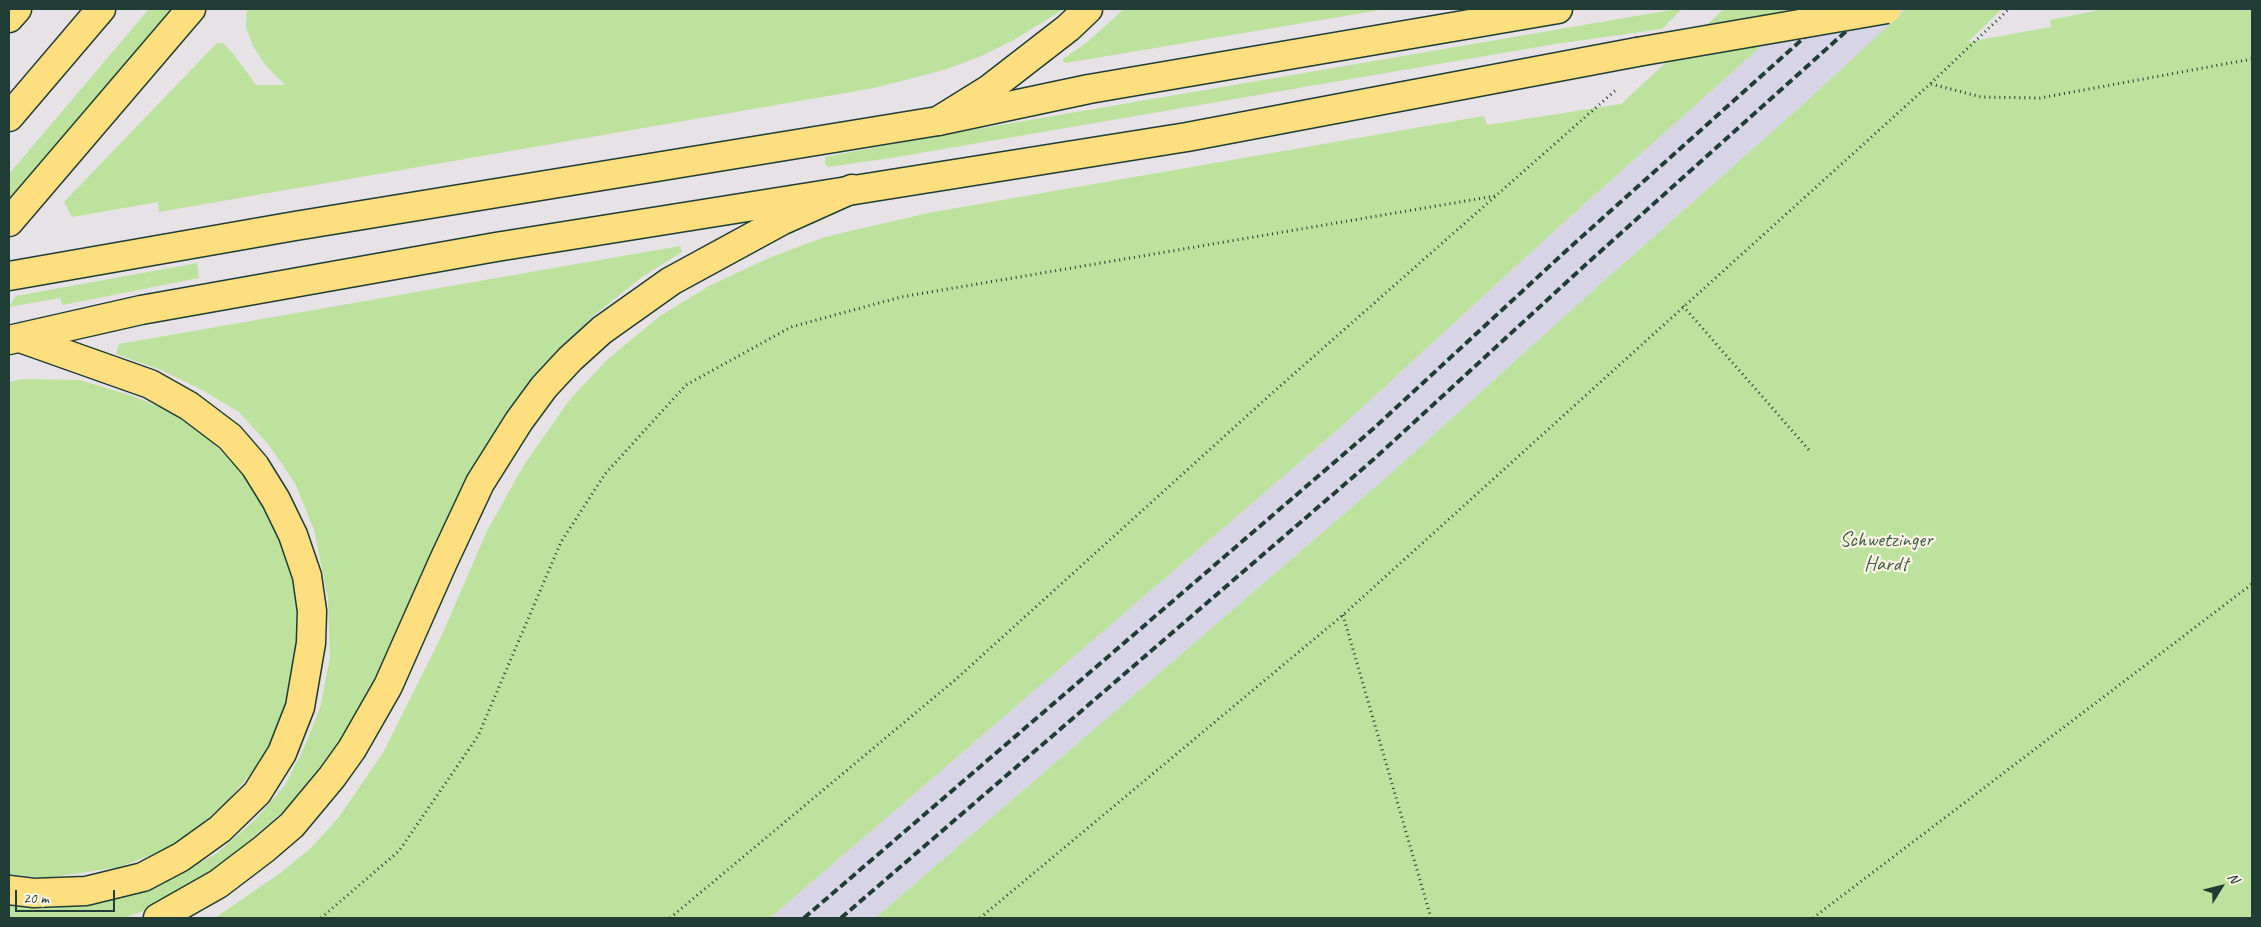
<!DOCTYPE html>
<html>
<head>
<meta charset="utf-8">
<style>
	body { margin:0 }
	#map { position:relative; width:2261px; height:927px; overflow:hidden; background:#e6e2e5; font-family:Caveat,sans-serif }
	canvas { display:block }
	.frame { position:absolute; inset:0; border:10px solid #1f3d34; pointer-events:none }
	.north { position:absolute; left:2196px; top:862px; width:50px; height:50px; -webkit-text-stroke:4px #fcf5e5; paint-order:stroke; rotate:54deg; font-size:14px; font-weight:700; line-height:20px; text-align:center; color:#1f3d34 }
	.north::after { content:''; display:block; margin:auto; width:18px; height:22px; background:#1f3d34; clip-path:polygon(50% 0,100% 100%,50% 72%,0 100%) }
	.scale { position:absolute; left:15px; top:890px; width:100px; height:22px; box-sizing:border-box; border:2px solid #1f3d34; border-top:0; padding-left:6px; font-size:15px; line-height:18px; white-space:nowrap; color:#1f3d34; -webkit-text-stroke:4px #fcf5e5; paint-order:stroke }
</style>
</head>
<body>
<div id="map">
<canvas width="2261" height="927"></canvas>
<div class="frame"></div>
<div class="north">N</div>
<div class="scale">20 m</div>
</div>
<script>
const ctx = document.querySelector('canvas').getContext('2d');
ctx.lineJoin = 'round';
function fill(path, color) { ctx.fillStyle = color; ctx.fill(path, 'evenodd'); }
const poly = rows => new Path2D(rows.map(r => 'M' + r).join(''));
function stroke(path, color, width, dash) { ctx.strokeStyle = color; ctx.lineWidth = width; ctx.lineCap = dash ? 'butt' : 'round'; ctx.setLineDash(dash || []); ctx.stroke(path); }
function drawText(font, color, halo, rows, align = 'center') {
  ctx.font = font + ' Caveat,sans-serif'; ctx.lineWidth = 4.5; ctx.setLineDash([]); ctx.textBaseline = 'middle'; ctx.strokeStyle = halo; ctx.fillStyle = color; for (const [text, x, y, turn = 0] of rows) {
    ctx.save(); ctx.translate(x, y); ctx.rotate((+turn || 0) * Math.PI / 180); ctx.textAlign = isNaN(turn) ? turn : align; if (halo) ctx.strokeText(text, 0, 0); ctx.fillText(text, 0, 0); ctx.restore();
  }
}
const built = poly([
	[1803,9,1906,9,1808,100,1598,286,1388,476,875,918,770,918,1343,425,1552,233]
]);
const green = poly([
	[149,9,176,9,9,209,9,174],
	[247,9,1064,9,1012,41,979,57,944,70,874,88,159,212,158,202,72,217,64,202,217,43,223,43,234,55,256,85,285,85,266,66,253,46,246,28],
	[1124,9,1386,9,1066,63,1063,61,1063,59,1086,43],
	[1677,9,1682,9,1662,29,1555,44,891,158,828,167,825,164,825,157,919,139],
	[1724,9,1803,9,1552,233,1343,425,770,918,215,918,283,871,311,848,339,817,367,776,383,753,441,637,487,531,524,465,571,398,609,358,660,316,709,286,771,257,825,237,928,213,1484,116,1487,125,1621,104],
	[1906,9,2002,9,1968,42,2051,27,2050,20,2105,9,2252,9,2252,918,875,918,1388,476,1598,286,1808,100],
	[680,246,682,252,642,277,592,317,561,352,404,618,366,698,329,762,287,808,228,861,191,886,141,912,124,918,9,918,9,902,45,907,107,901,157,887,217,853,255,820,285,785,303,750,320,708,330,658,328,598,314,530,295,483,268,444,239,412,204,391,159,369,116,354,119,344],
	[197,263,199,278,63,305,60,298,9,307,16,296],
	[22,379,79,380,133,396,174,413,212,442,248,479,272,519,292,569,299,621,297,661,289,696,273,739,253,771,224,805,190,833,162,851,119,867,47,878,9,874,9,382]
]);
const path = poly([
	[1931,84,1981,97,2040,98,2252,59],
	[1683,306,1809,450],
	[1343,615,1431,918],
	[321,918,399,851,478,736,561,542,605,474,686,385,791,327,901,297,1495,196],
	[670,918,955,680,1270,395,1617,89],
	[980,918,1343,615,1930,84,2009,9],
	[1813,918,2252,584]
]);
const trunk = poly([
	[9,276,295,226,938,121,1089,89,1558,9],
	[9,340,141,310,496,247,1187,137,1637,52]
]);
const motorway = poly([
	[9,18,17,9],
	[9,117,101,9],
	[938,121,988,90,1068,28,1088,9],
	[9,222,191,9],
	[9,890,34,893,86,891,143,877,181,857,220,829,257,793,282,753,300,707,311,643,312,611,307,576,293,535,276,500,255,466,230,437,189,406,150,384,20,338],
	[158,918,218,884,264,849,292,825,332,777,352,749,388,686,443,562,480,483,519,421,544,387,570,359,602,330,671,281,783,220,852,189]
]);
const rail = poly([
	[804,918,1373,429,1567,250,1836,9],
	[841,918,1374,459,1582,268,1871,9]
]);
const trunkBridge = poly([
	[1637,52,1887,9]
]);
const parkNames = [
	["Schwetzinger",1886,540],
	["Hardt",1886,564]
];
fill(built, '#d6d4e5');
fill(green, '#bce29d');
stroke(trunk, '#1f3d34', 31);
stroke(motorway, '#1f3d34', 31);
stroke(path, '#1f3d34', 3, [1, 4]);
stroke(trunk, '#fedf80', 28);
stroke(motorway, '#fedf80', 28);
stroke(rail, '#1f3d34', 4, [8, 4]);
stroke(trunkBridge, '#1f3d34', 31, []);
stroke(trunkBridge, '#fedf80', 28);
drawText('21px', '#3e5e49', '#fcf5e5', parkNames);
</script>
</body>
</html>
